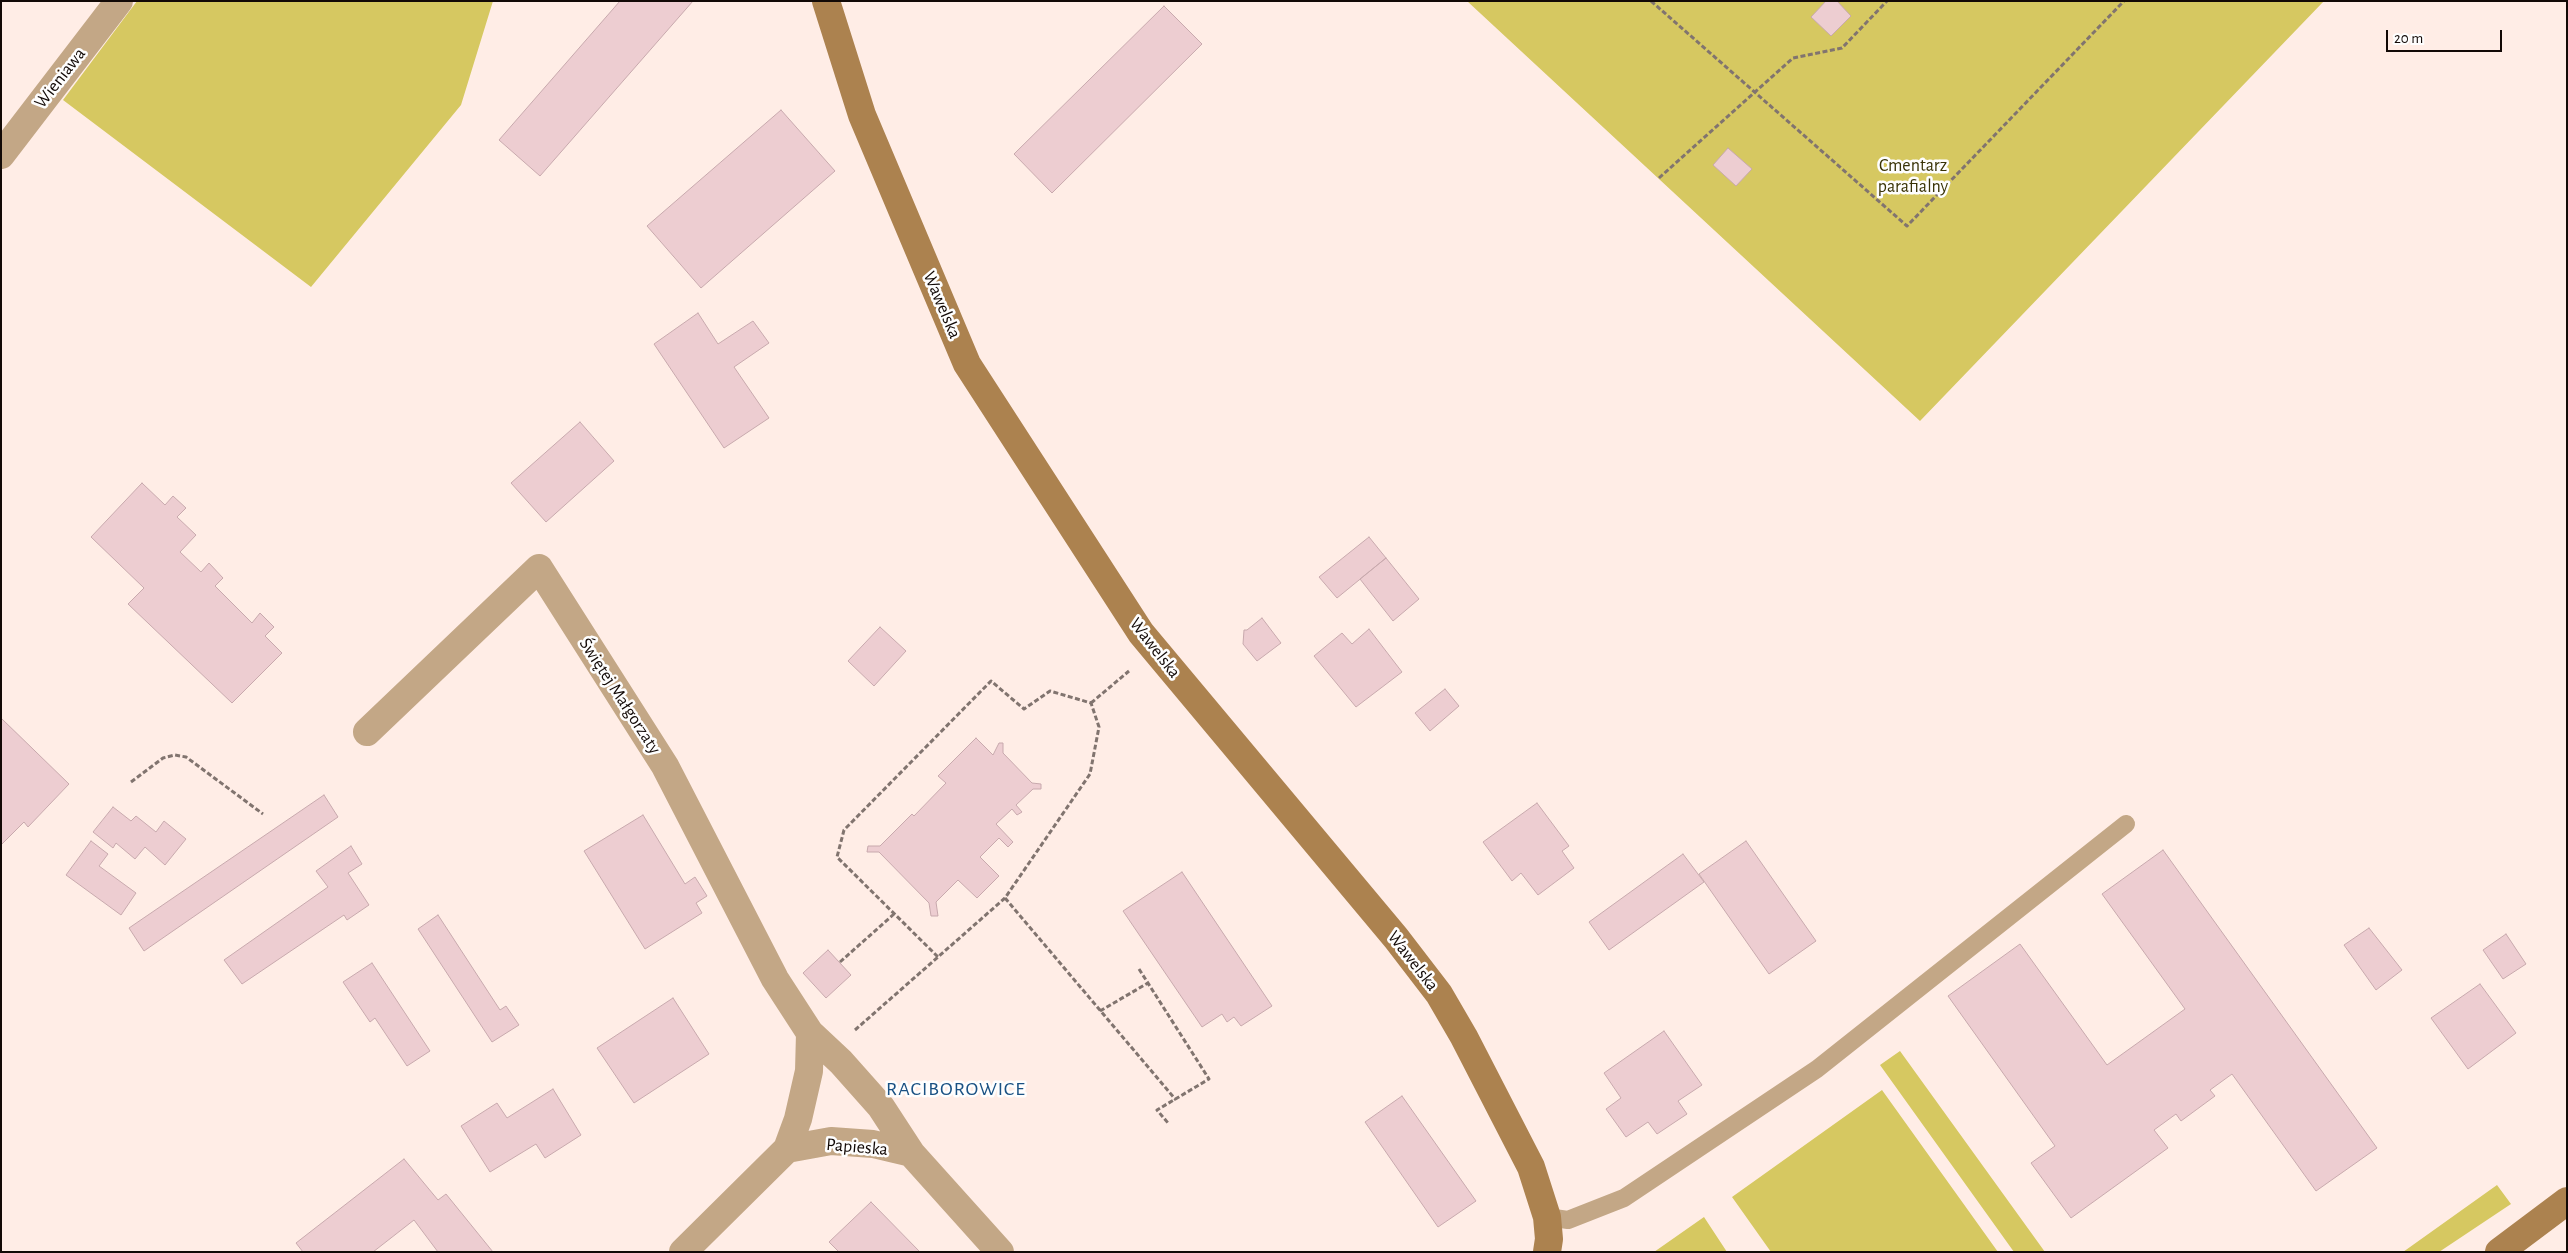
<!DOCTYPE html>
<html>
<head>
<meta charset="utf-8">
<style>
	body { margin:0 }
	#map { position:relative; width:2568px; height:1253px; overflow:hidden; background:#ffede6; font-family:"Alegreya Sans",sans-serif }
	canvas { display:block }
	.frame { position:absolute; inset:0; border:2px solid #120906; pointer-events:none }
	.scale { position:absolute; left:2386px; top:30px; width:116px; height:22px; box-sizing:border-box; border:2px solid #120906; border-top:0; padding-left:6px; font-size:15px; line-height:18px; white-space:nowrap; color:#120906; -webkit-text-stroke:4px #fefefe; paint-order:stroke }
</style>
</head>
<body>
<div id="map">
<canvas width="2568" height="1253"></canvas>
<div class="frame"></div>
<div class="scale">20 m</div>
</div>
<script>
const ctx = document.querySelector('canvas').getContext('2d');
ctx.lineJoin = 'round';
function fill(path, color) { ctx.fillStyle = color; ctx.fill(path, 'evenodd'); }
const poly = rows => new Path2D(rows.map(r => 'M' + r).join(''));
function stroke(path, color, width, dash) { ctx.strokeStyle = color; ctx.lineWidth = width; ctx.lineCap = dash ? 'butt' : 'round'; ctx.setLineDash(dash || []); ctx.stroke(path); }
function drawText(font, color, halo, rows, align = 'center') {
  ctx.font = font + ' "Alegreya Sans",sans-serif'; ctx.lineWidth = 5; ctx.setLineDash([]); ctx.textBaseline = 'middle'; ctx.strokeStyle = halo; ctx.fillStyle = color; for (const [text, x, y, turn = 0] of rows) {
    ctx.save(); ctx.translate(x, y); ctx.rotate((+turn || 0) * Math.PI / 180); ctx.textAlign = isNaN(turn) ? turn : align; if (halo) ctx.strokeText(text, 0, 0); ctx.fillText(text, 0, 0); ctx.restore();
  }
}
const green = poly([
	[137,1,493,1,461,105,311,287,63,100],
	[1467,1,2324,1,1920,421],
	[1900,1051,2045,1252,2014,1252,1880,1065],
	[1882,1090,1998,1252,1771,1252,1732,1197],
	[2497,1185,2511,1204,2439,1252,2403,1252],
	[1704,1217,1727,1252,1654,1252]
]);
const building = poly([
	[620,1,693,1,540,176,499,140,620,1],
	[1826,1,1837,1,1851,16,1831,36,1811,17,1826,1],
	[1164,6,1202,44,1052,193,1014,154,1164,6],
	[781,110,835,171,701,288,647,226,781,110],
	[1728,148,1752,169,1736,186,1713,165,1728,148],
	[698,313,718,344,753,321,769,343,734,367,769,418,724,448,654,344,698,313],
	[580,422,614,461,546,522,511,483,580,422],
	[142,483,165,505,173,496,186,508,177,517,196,535,180,552,201,572,209,563,223,578,215,586,252,623,260,613,274,627,265,636,282,653,232,703,128,604,144,588,91,537,142,483],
	[1369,537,1386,558,1337,598,1319,577,1369,537],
	[1386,558,1419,599,1393,621,1360,579,1386,558],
	[1262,618,1281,643,1257,661,1243,644,1244,630,1247,630,1262,618],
	[880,627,906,651,874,686,848,661,880,627],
	[1369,629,1402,672,1356,707,1314,656,1342,633,1352,644,1369,629],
	[1445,689,1459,706,1430,731,1415,713,1445,689],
	[1,718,69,784,28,827,24,822,1,845,1,718],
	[976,738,993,755,999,743,1003,743,1003,753,1032,783,1041,784,1041,789,1033,789,1016,805,1022,812,1017,815,1012,809,996,824,1013,842,1008,847,999,838,980,857,999,876,977,898,958,880,936,902,938,916,931,916,929,903,879,852,867,852,868,846,880,846,912,814,914,816,946,783,938,776,976,738],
	[324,795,338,817,144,951,129,928,324,795],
	[1537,803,1569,846,1562,851,1574,868,1538,895,1521,873,1512,881,1483,842,1537,803],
	[113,807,131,821,136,816,156,832,164,821,186,839,165,865,145,847,135,859,116,843,113,848,93,832,113,807],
	[643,815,685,884,695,877,707,896,696,903,702,913,645,949,584,851,643,815],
	[91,841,108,854,99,866,136,893,121,915,66,875,91,841],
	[1746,841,1816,941,1769,974,1699,874,1746,841],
	[351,846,362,864,348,873,369,905,347,920,344,915,242,984,224,960,328,887,316,871,351,846],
	[2163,850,2377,1148,2316,1191,2232,1074,2210,1090,2215,1096,2181,1121,2176,1114,2154,1130,2168,1148,2071,1218,2031,1163,2055,1146,1948,996,2020,944,2107,1065,2185,1009,2102,894,2163,850],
	[1683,854,1704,882,1609,950,1589,922,1683,854],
	[1182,872,1272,1006,1241,1026,1234,1017,1227,1022,1222,1014,1202,1027,1123,911,1182,872],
	[438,915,500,1010,506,1006,519,1025,492,1042,418,929,438,915],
	[2369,928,2402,970,2376,990,2344,945,2369,928],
	[2506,934,2526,964,2503,979,2483,950,2506,934],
	[828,950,851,975,826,998,803,973,828,950],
	[372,963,430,1051,407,1066,375,1018,370,1022,343,982,372,963],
	[2480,984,2516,1033,2468,1069,2431,1018,2480,984],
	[673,998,709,1054,634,1103,597,1048,673,998],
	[1664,1031,1702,1085,1678,1101,1687,1114,1657,1134,1648,1122,1626,1137,1606,1109,1621,1098,1604,1073,1664,1031],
	[553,1089,581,1135,545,1158,536,1144,490,1172,461,1126,497,1103,507,1118,553,1089],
	[1402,1096,1476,1201,1438,1227,1365,1122,1402,1096],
	[404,1159,438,1200,446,1194,493,1252,438,1252,414,1220,373,1252,303,1252,296,1243,404,1159],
	[871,1202,920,1252,839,1252,829,1242,871,1202]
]);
const path = poly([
	[1651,1,1907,226,2124,1],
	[1659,178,1793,58,1842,48,1887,1],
	[1091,703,1129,671],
	[131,782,163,758,175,755,186,757,263,814],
	[1005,898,1176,1100],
	[840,962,894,914],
	[1139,969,1209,1079,1157,1110,1168,1123],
	[1100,1011,1148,983],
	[855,1030,938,957,1005,898,1090,774,1099,727,1091,703,1050,691,1024,709,991,681,844,830,837,857,938,957]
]);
const lane = poly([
	[1547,1217,1568,1220,1624,1198,1817,1069,2126,824]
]);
const street = poly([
	[1,155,119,1],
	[367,732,539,568,665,766,775,979,810,1033,809,1071,798,1119,787,1149],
	[810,1033,841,1062,881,1107,911,1153,1000,1252],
	[683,1252,787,1149,831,1141,873,1144,911,1153]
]);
const secondary = poly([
	[826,1,862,115,967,364,1141,633,1396,938,1439,994,1464,1037,1531,1167,1547,1217,1549,1239,1547,1252],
	[2499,1252,2567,1201]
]);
const streetNames = [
	["Wieniawa",60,78,-52],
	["Wawelska",942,305,67],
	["Wawelska",1155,648,52],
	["Świętej Małgorzaty",620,696,57],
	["Wawelska",1413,961,52],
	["Papieska",857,1147,5]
];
const parkNames = [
	["Cmentarz",1913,166],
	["parafialny",1913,187]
];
const quarterNames = [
	["RACIBOROWICE",956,1089]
];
fill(green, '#d6c861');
fill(building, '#edcdd1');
stroke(building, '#c8a9ad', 1);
stroke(path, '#81746f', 3, [5, 2.5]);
stroke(lane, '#c3a786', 18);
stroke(street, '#c3a786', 28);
stroke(secondary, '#ac824f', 28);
drawText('18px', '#120906', '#fefefe', streetNames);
drawText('18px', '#393306', '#fefefe', parkNames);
ctx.letterSpacing = '1px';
drawText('20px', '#1a5183', '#fefefe', quarterNames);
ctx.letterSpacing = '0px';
</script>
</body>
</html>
